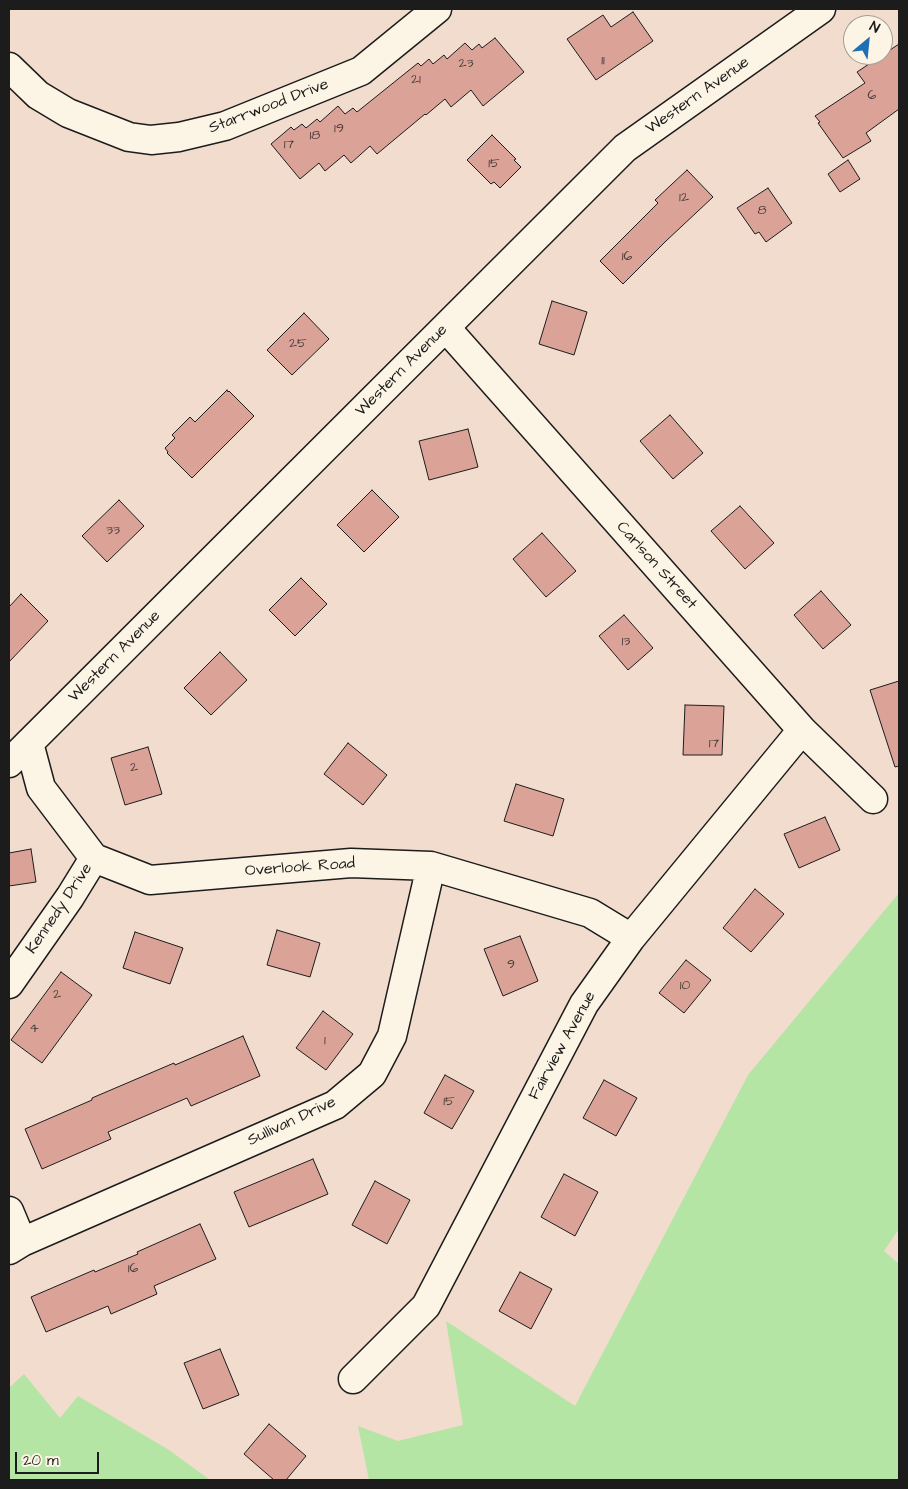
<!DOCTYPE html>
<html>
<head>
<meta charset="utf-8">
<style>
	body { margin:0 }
	#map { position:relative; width:908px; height:1489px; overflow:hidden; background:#f2dcce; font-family:"Architects Daughter",sans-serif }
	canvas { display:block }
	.frame { position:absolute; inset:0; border:10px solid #1c1c1c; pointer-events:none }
	.north { position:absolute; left:843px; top:15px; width:50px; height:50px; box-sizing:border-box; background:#fcf5e5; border:1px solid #a29e95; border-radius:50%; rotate:28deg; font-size:14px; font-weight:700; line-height:20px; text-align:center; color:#1c1c1c }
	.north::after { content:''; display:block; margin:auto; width:18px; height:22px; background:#1f6fb2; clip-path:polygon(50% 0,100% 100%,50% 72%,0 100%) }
	.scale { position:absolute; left:15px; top:1452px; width:84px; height:22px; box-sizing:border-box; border:2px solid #1c1c1c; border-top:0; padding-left:6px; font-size:15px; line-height:18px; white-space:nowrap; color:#1c1c1c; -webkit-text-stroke:4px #fcf5e5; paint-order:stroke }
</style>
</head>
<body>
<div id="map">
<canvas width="908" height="1489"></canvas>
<div class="frame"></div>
<div class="north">N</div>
<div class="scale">20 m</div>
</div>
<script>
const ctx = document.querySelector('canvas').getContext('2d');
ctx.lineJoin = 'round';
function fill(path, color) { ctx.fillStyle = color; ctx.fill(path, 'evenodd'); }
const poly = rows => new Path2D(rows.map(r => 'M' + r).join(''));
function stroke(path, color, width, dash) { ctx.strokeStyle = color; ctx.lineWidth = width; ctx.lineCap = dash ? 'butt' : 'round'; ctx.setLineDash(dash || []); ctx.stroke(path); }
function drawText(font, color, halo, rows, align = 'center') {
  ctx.font = font + ' "Architects Daughter",sans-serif'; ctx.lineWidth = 4; ctx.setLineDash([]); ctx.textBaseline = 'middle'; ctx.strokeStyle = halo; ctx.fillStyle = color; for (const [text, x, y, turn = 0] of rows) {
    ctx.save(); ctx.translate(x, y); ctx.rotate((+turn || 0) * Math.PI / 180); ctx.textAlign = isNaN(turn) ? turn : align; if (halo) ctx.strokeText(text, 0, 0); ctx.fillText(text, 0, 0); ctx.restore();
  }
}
const green = poly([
	[899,893,899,1229,884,1251,899,1264,899,1480,369,1480,358,1426,398,1441,463,1425,446,1321,575,1406,748,1075],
	[24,1374,60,1418,78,1396,169,1450,210,1480,9,1480,9,1388]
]);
const building = poly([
	[633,12,653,41,596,80,567,39,603,15,611,27,633,12],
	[495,38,524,72,483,106,471,90,451,107,445,99,426,115,425,114,377,154,370,146,351,163,344,155,325,171,319,163,300,179,271,144,291,127,294,130,302,124,306,128,317,119,320,122,338,106,345,114,353,108,357,112,418,63,421,66,429,59,433,64,444,55,447,59,465,43,472,50,479,44,482,48,495,38],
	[899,44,899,109,866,133,871,141,843,158,818,123,820,122,815,116,865,83,857,72,899,44],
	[492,135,516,159,514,160,521,167,500,188,494,182,491,184,467,160,492,135],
	[848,160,860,179,840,192,828,174,848,160],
	[687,170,713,197,666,241,623,284,600,261,658,203,655,200,687,170],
	[768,188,792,223,766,242,759,232,755,234,737,208,768,188],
	[552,301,587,312,574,355,539,344,552,301],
	[304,313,329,339,292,375,267,350,304,313],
	[227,390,228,392,229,391,254,416,192,478,167,453,168,452,165,448,175,438,172,435,190,417,195,422,227,390],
	[670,415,703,453,673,479,640,441,670,415],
	[468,429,478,467,429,480,419,441,468,429],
	[372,490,399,517,364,552,337,525,372,490],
	[119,500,144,526,107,562,82,536,119,500],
	[740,506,774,543,745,569,711,531,740,506],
	[542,533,576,571,546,597,513,559,542,533],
	[301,578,327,604,295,636,269,610,301,578],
	[821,591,851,625,823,649,794,615,821,591],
	[21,594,48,621,9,662,9,607,21,594],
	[624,615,653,648,628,670,599,636,624,615],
	[220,652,247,680,211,715,184,688,220,652],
	[899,681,899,766,895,767,870,690,899,681],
	[685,705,724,706,722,755,683,755,685,705],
	[348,743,387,775,363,805,324,774,348,743],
	[148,747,162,794,125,805,111,758,148,747],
	[516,784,564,799,553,836,504,821,516,784],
	[825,817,840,850,799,868,784,834,825,817],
	[31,849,36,882,9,886,9,853,31,849],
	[755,889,784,914,751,952,723,928,755,889],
	[277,930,320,943,310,977,267,965,277,930],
	[135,932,183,948,170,984,123,968,135,932],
	[520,936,538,981,503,996,484,949,520,936],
	[686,960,711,980,684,1013,659,993,686,960],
	[61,972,92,995,42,1063,11,1040,61,972],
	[323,1011,353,1034,326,1070,296,1048,323,1011],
	[243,1036,260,1076,191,1106,187,1098,108,1132,111,1139,42,1169,25,1129,92,1100,92,1098,174,1063,175,1065,243,1036],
	[445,1075,474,1091,452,1129,424,1113,445,1075],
	[604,1080,637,1098,616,1136,583,1118,604,1080],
	[313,1159,328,1194,249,1227,234,1192,313,1159],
	[564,1174,598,1192,575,1236,541,1217,564,1174],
	[375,1181,410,1200,387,1244,352,1225,375,1181],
	[200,1224,216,1259,154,1286,157,1294,111,1314,108,1306,46,1332,31,1297,94,1270,95,1272,138,1254,137,1252,200,1224],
	[520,1272,552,1289,531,1329,499,1311,520,1272],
	[220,1349,239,1395,203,1409,184,1363,220,1349],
	[269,1424,306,1456,286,1480,274,1480,244,1454,269,1424]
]);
const minor = poly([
	[9,67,38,95,68,113,129,137,151,140,179,137,225,126,361,71,437,9],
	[446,328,802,730,873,799],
	[29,743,41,788,94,858,150,880,351,863,431,866,590,913,631,938],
	[9,763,625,148,821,9],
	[9,984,70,897,94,858],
	[9,1211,22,1242],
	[9,1250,22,1242,335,1105,372,1074,392,1036,431,866],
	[353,1379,426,1306,584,1004,631,938,802,730]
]);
const numberNames = [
	["11",603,61],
	["23",466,64],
	["21",416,80],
	["6",872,96],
	["19",339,129],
	["18",315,136],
	["17",289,145],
	["15",494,164],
	["12",684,198],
	["8",762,211],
	["16",627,257],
	["25",298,344],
	["33",113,531],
	["13",626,642],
	["17",714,744],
	["2",134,768],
	["9",511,965],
	["10",685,986],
	["2",57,995],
	["4",34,1029],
	["1",325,1041],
	["15",449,1102],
	["16",133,1269]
];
const streetNames = [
	["Western Avenue",698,96,-35],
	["Starrwood Drive",269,107,-21],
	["Western Avenue",402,371,-45],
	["Carlson Street",656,566,48],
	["Western Avenue",115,657,-45],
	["Overlook Road",300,868,-4],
	["Kennedy Drive",60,909,-56],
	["Fairview Avenue",563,1046,-61],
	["Sullivan Drive",292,1122,-25]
];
fill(green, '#b5e5a4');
fill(building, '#dba298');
stroke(building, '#1c1c1c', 1);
stroke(minor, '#1c1c1c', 31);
stroke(minor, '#fcf5e5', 28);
drawText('14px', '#4c3e3b', null, numberNames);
drawText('16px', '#1c1c1c', '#fcf5e5', streetNames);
</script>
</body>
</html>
